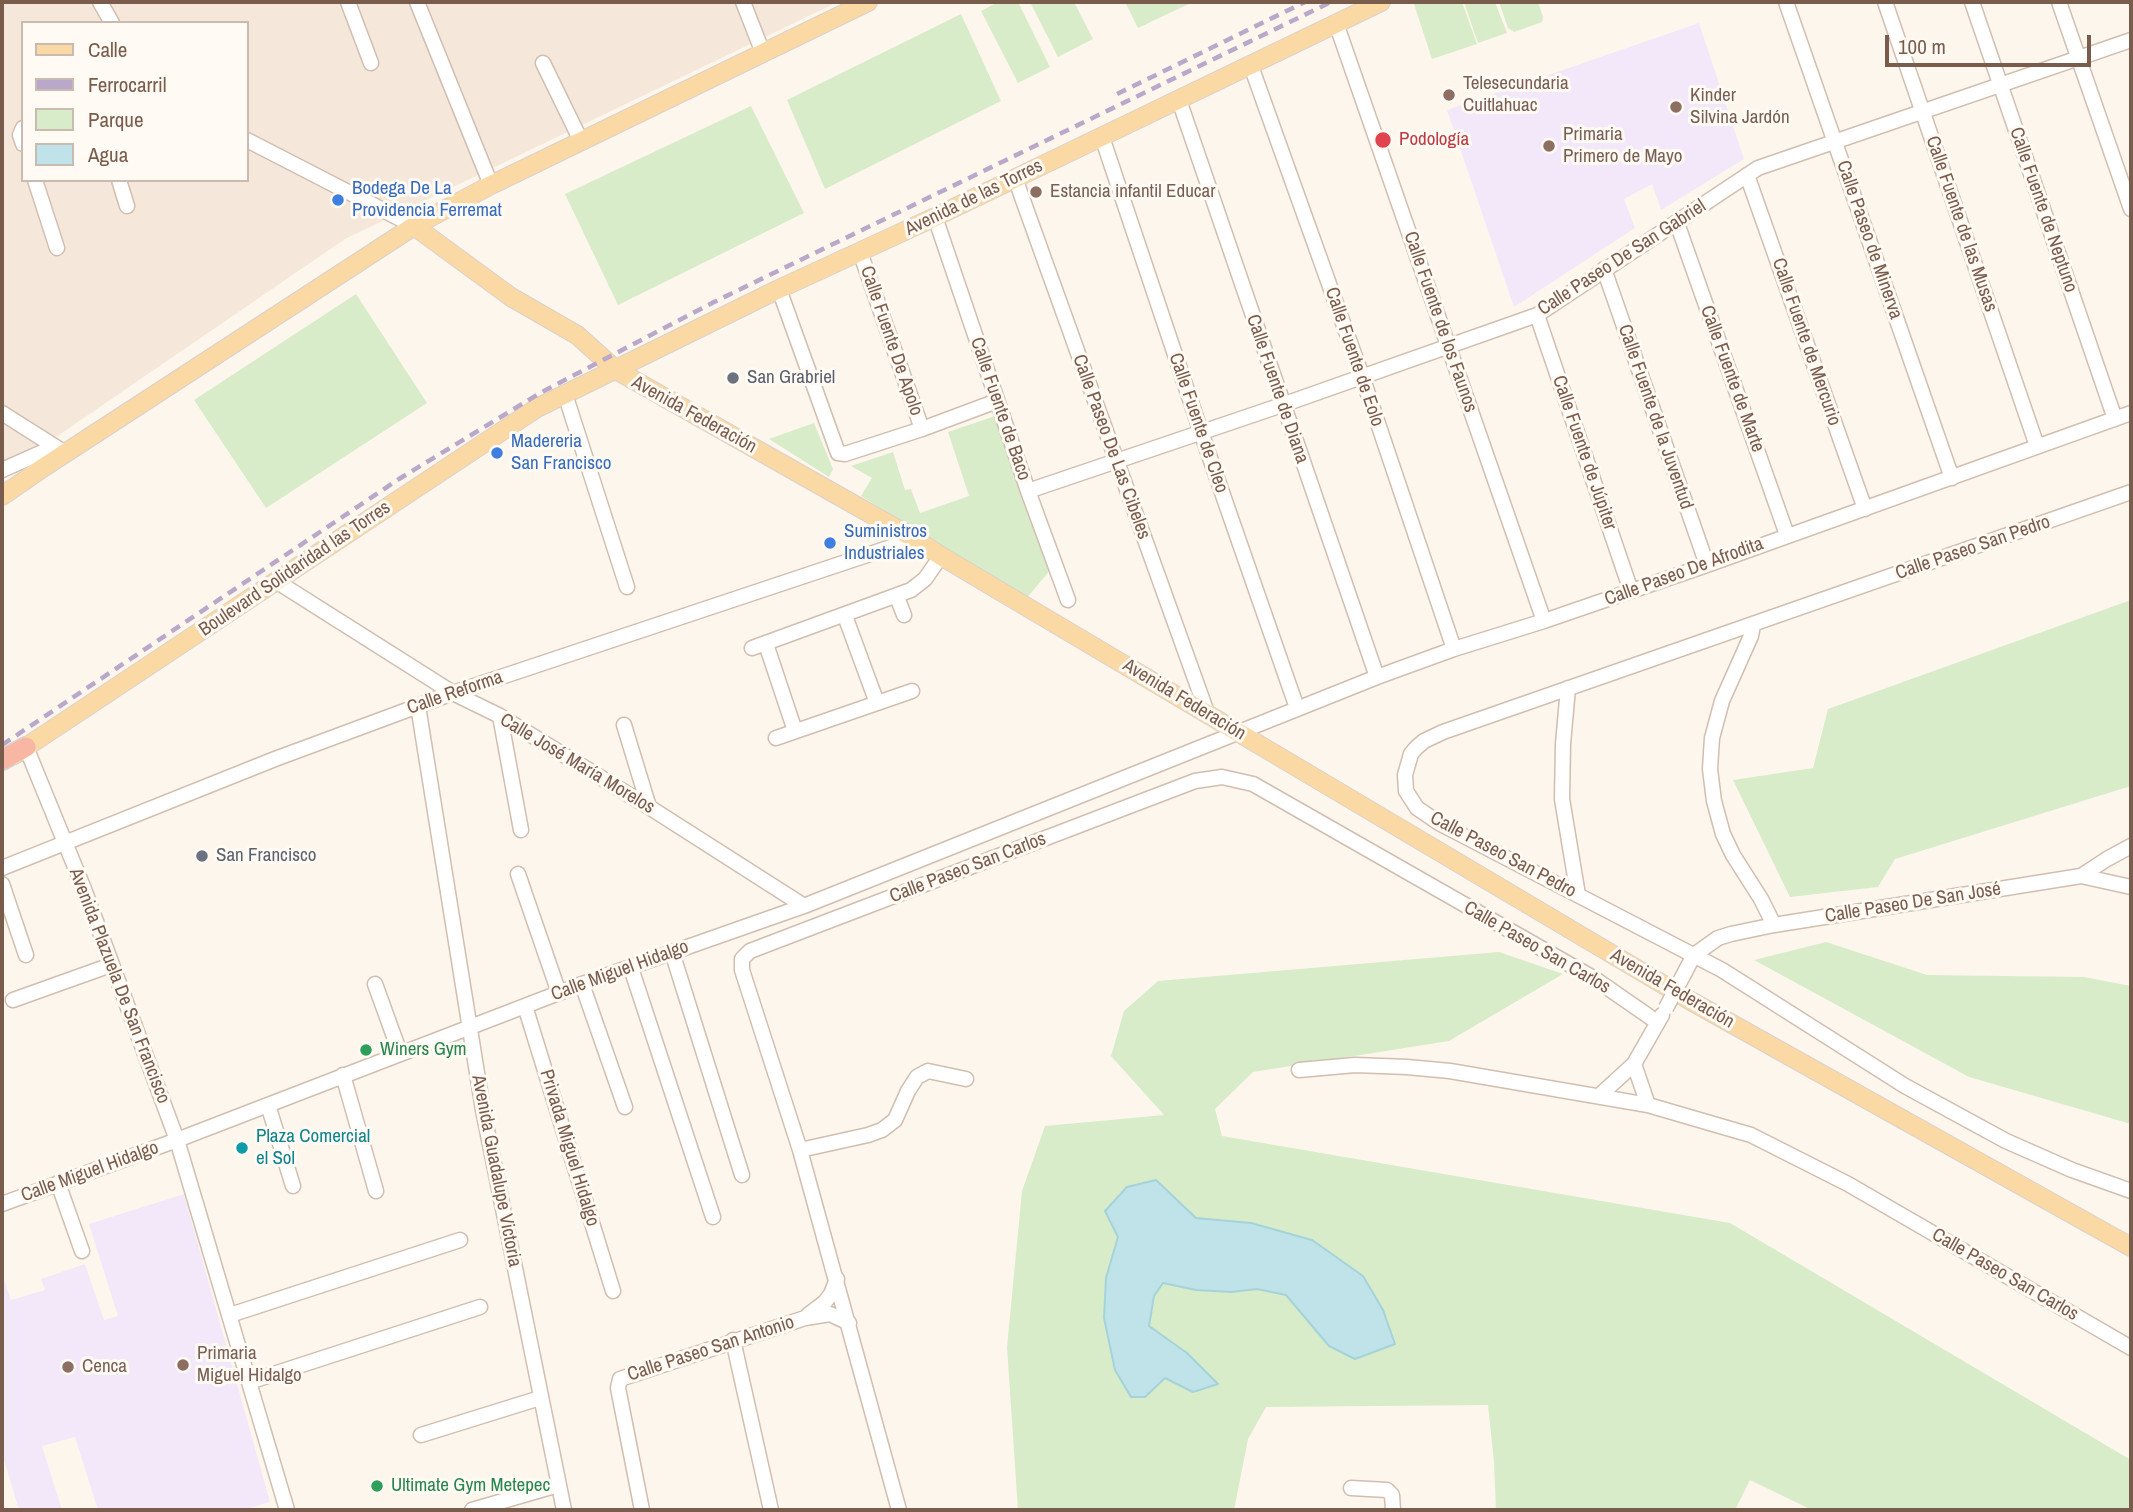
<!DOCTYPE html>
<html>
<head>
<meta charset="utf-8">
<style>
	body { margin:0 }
	#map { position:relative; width:2133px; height:1512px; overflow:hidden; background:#fdf6ec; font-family:"Archivo Narrow",sans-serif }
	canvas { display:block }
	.frame { position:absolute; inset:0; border:4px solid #7a5c4d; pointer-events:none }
	.legend { position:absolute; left:21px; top:21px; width:228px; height:161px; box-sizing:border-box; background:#fffaf3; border:2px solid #cabbb1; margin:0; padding:9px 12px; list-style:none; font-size:21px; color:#7a5c4d }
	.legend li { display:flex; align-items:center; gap:14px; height:35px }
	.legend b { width:35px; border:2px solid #cabbb1 }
	.scale { position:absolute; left:1885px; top:35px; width:206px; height:32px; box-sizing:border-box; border:4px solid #7a5c4d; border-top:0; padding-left:9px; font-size:21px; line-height:24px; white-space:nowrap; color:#7a5c4d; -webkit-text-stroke:5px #fffaf3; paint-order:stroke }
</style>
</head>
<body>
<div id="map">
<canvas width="2133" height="1512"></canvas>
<div class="frame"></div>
<ul class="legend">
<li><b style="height:9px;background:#fbd9a5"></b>Calle</li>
<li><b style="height:9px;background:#b9a8c9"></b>Ferrocarril</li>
<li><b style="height:19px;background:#d8ecc9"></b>Parque</li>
<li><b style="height:19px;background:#bfe3e8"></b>Agua</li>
</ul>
<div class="scale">100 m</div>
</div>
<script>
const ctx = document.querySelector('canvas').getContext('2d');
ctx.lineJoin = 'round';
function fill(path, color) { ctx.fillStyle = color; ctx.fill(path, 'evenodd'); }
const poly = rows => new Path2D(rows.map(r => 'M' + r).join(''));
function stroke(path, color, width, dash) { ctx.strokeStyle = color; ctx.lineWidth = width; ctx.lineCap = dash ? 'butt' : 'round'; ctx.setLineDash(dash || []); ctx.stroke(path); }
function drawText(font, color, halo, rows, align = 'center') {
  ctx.font = font + ' "Archivo Narrow",sans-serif'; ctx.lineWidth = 6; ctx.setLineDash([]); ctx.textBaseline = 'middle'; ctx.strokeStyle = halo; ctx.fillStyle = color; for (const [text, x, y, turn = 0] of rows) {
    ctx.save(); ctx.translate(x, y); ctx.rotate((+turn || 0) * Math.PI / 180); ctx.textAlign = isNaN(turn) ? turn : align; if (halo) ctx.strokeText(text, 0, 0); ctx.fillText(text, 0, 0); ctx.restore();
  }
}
const residential = poly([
	[2,2,838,2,345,239,2,474],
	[23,23,247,23,247,180,23,180]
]);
const education = poly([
	[1699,23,1744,159,1661,210,1652,184,1624,199,1635,228,1514,307,1447,110],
	[184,1194,270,1502,243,1510,98,1510,75,1437,42,1446,62,1510,19,1510,2,1453,2,1274,11,1300,45,1290,41,1279,85,1264,104,1320,118,1316,89,1224]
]);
const green = poly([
	[998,2,1018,2,1050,67,1018,83,981,11],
	[1030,2,1074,2,1093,39,1058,57],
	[1125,2,1193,2,1138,28],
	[1418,2,1462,2,1477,44,1432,59,1414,4],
	[1464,2,1495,2,1507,33,1478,43],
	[1499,2,1538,2,1543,17,1542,22,1514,32,1508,28],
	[961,14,1001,101,825,189,787,100],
	[751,106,804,213,618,305,565,194],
	[356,294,427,403,266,508,194,400],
	[995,416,1052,568,1026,599,861,496,872,478,851,466,893,452,905,490,911,489,920,513,969,496,948,432],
	[814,423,833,469,829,477,769,439],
	[2131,600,2131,786,1895,859,1878,887,1790,897,1733,780,1813,768,1828,709],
	[1826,942,1927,975,2084,977,2131,986,2131,1124,1969,1077,1754,960],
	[1499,952,1563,974,1449,1041,1253,1072,1215,1109,1222,1136,1730,1223,2131,1460,2131,1510,1812,1510,1750,1480,1735,1510,1496,1510,1494,1462,1488,1405,1266,1407,1248,1439,1234,1510,1018,1510,1007,1347,1022,1191,1045,1126,1164,1115,1111,1056,1124,1011,1158,981]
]);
const water = poly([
	[1156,1180,1196,1218,1251,1223,1312,1240,1363,1276,1383,1310,1395,1344,1355,1359,1329,1346,1286,1295,1257,1289,1231,1292,1196,1290,1163,1283,1154,1296,1149,1326,1187,1353,1218,1384,1193,1392,1165,1378,1145,1397,1131,1397,1115,1370,1104,1318,1106,1278,1118,1237,1105,1211,1127,1187,1156,1180]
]);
const minor = poly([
	[100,2,112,23],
	[348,2,371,63],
	[417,2,491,185],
	[743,2,763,53],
	[1786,2,1952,478],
	[1885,2,2037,446],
	[1972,2,2115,419],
	[2059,2,2131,209],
	[1336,23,1544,621],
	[543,63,581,141],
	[1251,66,1362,376,1454,649],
	[1179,100,1377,677],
	[23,128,20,135,23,144],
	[1102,137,1201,432,1297,708],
	[247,140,414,226],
	[1747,175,1865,509],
	[1015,178,1208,715],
	[35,180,57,248],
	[119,180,127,206],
	[935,217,1028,491,1068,600],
	[1677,223,1787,535],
	[860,252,922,429],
	[1604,269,1707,565],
	[779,289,838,453,845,454,922,429,997,401],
	[1537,315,1631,591],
	[565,394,627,587],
	[2,413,65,453],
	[2,470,54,447],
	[1028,491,1282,405,1537,315,1758,168,2131,40],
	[2131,492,1443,732,1424,741,1416,748,1411,754,1405,775,1406,791,1417,808,1439,823,1722,970,1905,1086,2006,1141,2072,1170,2131,1191],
	[276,581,453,693,500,716,649,807,804,906],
	[897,597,904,615],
	[845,616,877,703],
	[1753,625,1751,636,1722,701,1712,738,1710,769,1714,801,1723,834,1733,855,1761,899,1774,925],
	[766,644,795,731],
	[752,648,911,590,925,579,941,556],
	[1568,688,1563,744,1562,799,1578,895],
	[418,706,483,1110,564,1510],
	[500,716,521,830],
	[624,725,649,807],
	[776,738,912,691],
	[26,747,84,889,177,1140,287,1510],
	[2,868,275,759,453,693,915,539],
	[518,874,559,993],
	[2081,876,2131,887],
	[2,884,26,955],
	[672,952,742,1175],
	[631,968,713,1217],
	[1685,972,1694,955,1718,938,1731,934,1774,925,2081,876,2107,859,2131,846],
	[375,984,400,1053],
	[582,984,625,1107],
	[13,1000,111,965],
	[525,1006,613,1291],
	[1634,1064,1648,1105],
	[1299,1070,1355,1065,1407,1067,1450,1071,1648,1105,1751,1135,1848,1184,2131,1348],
	[343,1075,376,1191],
	[1599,1096,1634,1064,1662,1015],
	[268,1105,293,1186],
	[800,1150,868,1135,882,1130,895,1120,908,1091,917,1077,928,1071,966,1079],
	[58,1183,82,1251],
	[2,1204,177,1140,582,984,804,906,1377,677,1454,649,1544,621,1707,565,2131,413],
	[230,1315,460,1240],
	[808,1315,825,1302,831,1294,837,1279],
	[733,1340,771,1510],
	[249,1382,480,1307],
	[421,1435,540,1398],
	[1351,1488,1387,1490,1392,1495,1393,1510],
	[472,1510,558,1485],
	[642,1510,618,1388,620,1379,805,1318,830,1314,849,1323],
	[899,1510,800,1150,742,970,742,959,750,951,1195,781,1222,777,1253,784,1595,979,1657,1022]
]);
const major = poly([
	[414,226,511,297,577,335,616,370,915,539,941,556,1691,1001,2131,1247],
	[2,496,44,467,414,226,491,185,868,2],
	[14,755,537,408,779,289,935,217,1381,2]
]);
const highway = poly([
	[2,760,26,747]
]);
const rail = poly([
	[1117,94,1305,2],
	[2,745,399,479,540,393,714,302,1331,2]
]);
const minorBridge = poly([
	[1666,1008,1685,972]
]);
const markers = [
	[1449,95,7,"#8d6e63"],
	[1676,107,7,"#8d6e63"],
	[1383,140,9,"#e0444e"],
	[1549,146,7,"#8d6e63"],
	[1036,192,7,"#8d6e63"],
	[338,200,7,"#3f7fe0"],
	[733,378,7,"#6b7280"],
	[497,453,7,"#3f7fe0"],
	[830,543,7,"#3f7fe0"],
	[202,856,7,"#6b7280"],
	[366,1050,7,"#2e9e5b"],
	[242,1148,7,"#0f9aa8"],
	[183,1365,7,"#8d6e63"],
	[68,1367,7,"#8d6e63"],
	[377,1486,7,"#2e9e5b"]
];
const educationNames = [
	["Telesecundaria",1463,84],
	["Cuitlahuac",1463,106],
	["Kinder",1690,96],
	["Silvina Jardón",1690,118],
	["Primaria",1563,135],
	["Primero de Mayo",1563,157],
	["Estancia infantil Educar",1050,192],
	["Primaria",197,1354],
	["Miguel Hidalgo",197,1376],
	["Cenca",82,1367]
];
const healthNames = [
	["Podología",1399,140]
];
const shopNames = [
	["Bodega De La",352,189],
	["Providencia Ferremat",352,211],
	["Madereria",511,442],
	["San Francisco",511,464],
	["Suministros",844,532],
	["Industriales",844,554]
];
const streetNames = [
	["Avenida de las Torres",974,198,-26],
	["Calle Fuente de Neptuno",2043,210,71],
	["Calle Fuente de las Musas",1961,224,71],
	["Calle Paseo de Minerva",1869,240,71],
	["Calle Paseo De San Gabriel",1622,258,-33],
	["Calle Fuente de los Faunos",1440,322,71],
	["Calle Fuente De Apolo",891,341,71],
	["Calle Fuente de Mercurio",1806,342,71],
	["Calle Fuente de Eolo",1354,357,71],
	["Calle Fuente de Marte",1732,379,70],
	["Calle Fuente de Diana",1277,389,71],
	["Calle Fuente de Baco",1000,409,71],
	["Avenida Federación",694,415,29],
	["Calle Fuente de la Juventud",1655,417,71],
	["Calle Fuente de Cleo",1198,423,71],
	["Calle Paseo De Las Cibeles",1111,447,70],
	["Calle Fuente de Júpiter",1584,453,71],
	["Calle Paseo San Pedro",1973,548,-19],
	["Boulevard Solidaridad las Torres",295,569,-34],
	["Calle Paseo De Afrodita",1684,572,-20],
	["Calle Reforma",455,693,-19],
	["Avenida Federación",1184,700,31],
	["Calle José María Morelos",577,764,31],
	["Calle Paseo San Pedro",1503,855,28],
	["Calle Paseo San Carlos",968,868,-21],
	["Calle Paseo De San José",1913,903,-9],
	["Calle Paseo San Carlos",1537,948,30],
	["Calle Miguel Hidalgo",620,971,-20],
	["Avenida Plazuela De San Francisco",119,986,69],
	["Avenida Federación",1672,989,30],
	["Privada Miguel Hidalgo",569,1148,73],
	["Avenida Guadalupe Victoria",496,1171,79],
	["Calle Miguel Hidalgo",90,1172,-20],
	["Calle Paseo San Carlos",2005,1275,30],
	["Calle Paseo San Antonio",711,1349,-18]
];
const worshipNames = [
	["San Grabriel",747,378],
	["San Francisco",216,856]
];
const leisureNames = [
	["Winers Gym",380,1050],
	["Ultimate Gym Metepec",391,1486]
];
const cultureNames = [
	["Plaza Comercial",256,1137],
	["el Sol",256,1159]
];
fill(residential, '#f5e8da');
fill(education, '#f3e8fa');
fill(green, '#d8ecc9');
fill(water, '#bfe3e8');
stroke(water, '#a5d3da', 2);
stroke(minor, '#d1beb0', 17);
stroke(major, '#dad1cd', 20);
stroke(highway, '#dad1cd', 22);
stroke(minor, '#fff', 14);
stroke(major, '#fbd9a5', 18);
stroke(highway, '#f7b7a3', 19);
stroke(rail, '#b9a8c9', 4.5, [10, 7]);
stroke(minorBridge, '#d1beb0', 17, []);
stroke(minorBridge, '#fff', 14);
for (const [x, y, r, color] of markers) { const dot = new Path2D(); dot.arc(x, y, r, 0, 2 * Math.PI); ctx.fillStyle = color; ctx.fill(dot); stroke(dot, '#fffaf3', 2.5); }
drawText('19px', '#785e54', '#fffaf3', educationNames, 'left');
drawText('19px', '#be3a42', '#fffaf3', healthNames, 'left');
drawText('19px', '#366cbe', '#fffaf3', shopNames, 'left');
drawText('19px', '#7a5c4d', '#fffaf3', streetNames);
drawText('19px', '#5b616d', '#fffaf3', worshipNames, 'left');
drawText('19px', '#27864d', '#fffaf3', leisureNames, 'left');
drawText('19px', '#0d838f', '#fffaf3', cultureNames, 'left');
</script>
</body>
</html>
